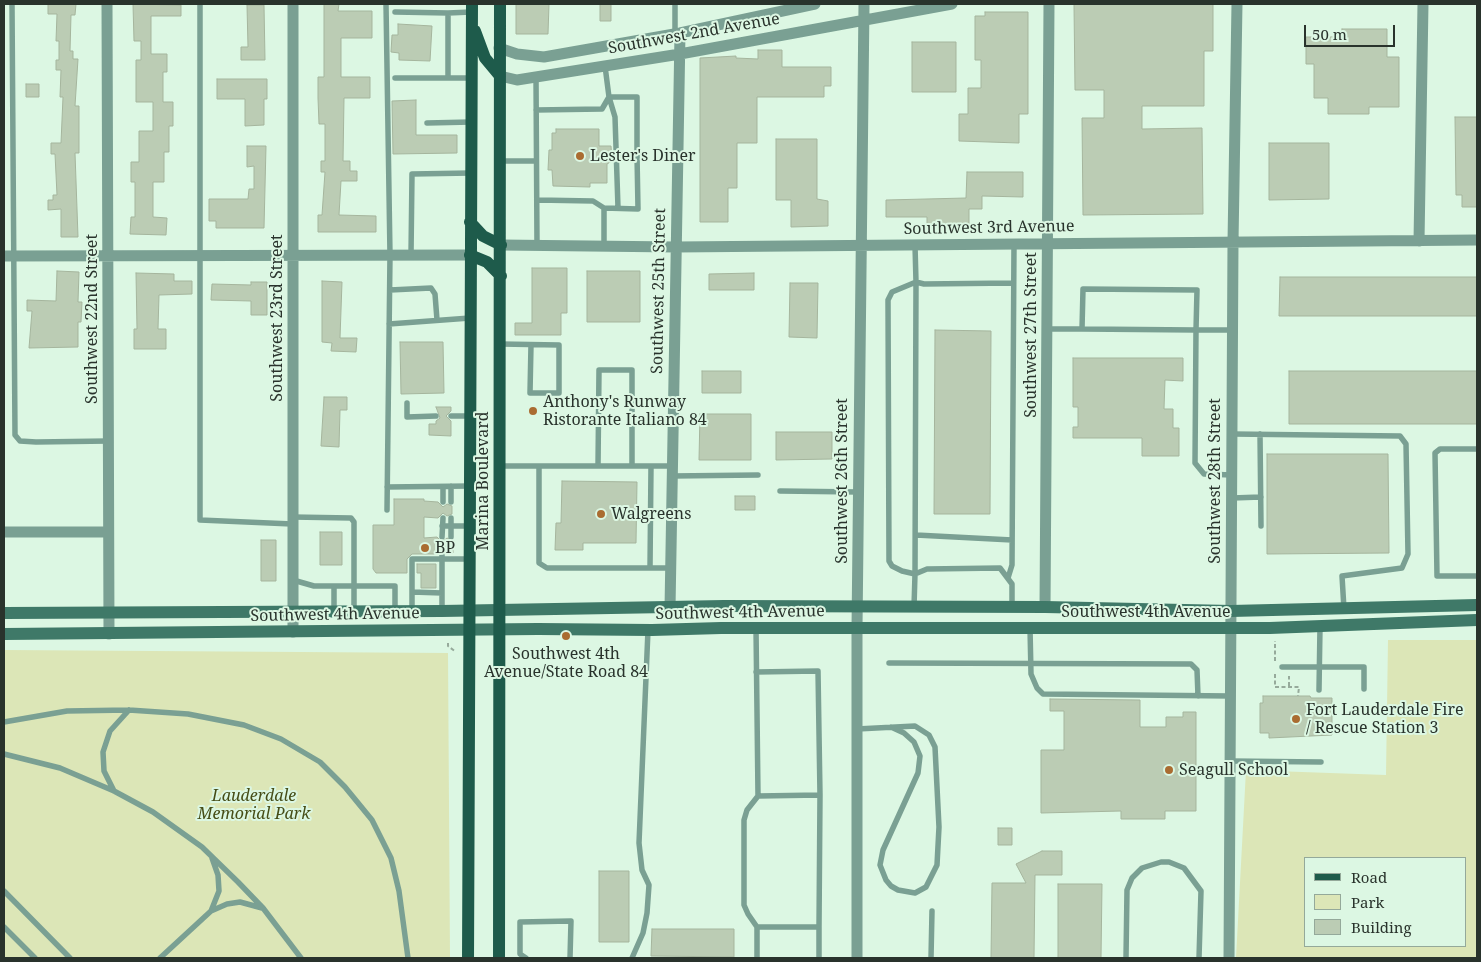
<!DOCTYPE html>
<html>
<head>
<meta charset="utf-8">
<style>
	body { margin:0 }
	#map { position:relative; width:1481px; height:962px; overflow:hidden; background:#dcf7e3; font-family:"Noto Serif",serif }
	canvas { display:block }
	.frame { position:absolute; inset:0; border:5px solid #29332c; pointer-events:none }
	.legend { position:absolute; left:1304px; top:857px; width:162px; height:90px; box-sizing:border-box; background:#dcf7e3; border:1px solid #94a99a; margin:0; padding:6px 9px; list-style:none; font-size:15px; color:#29332c }
	.legend li { display:flex; align-items:center; gap:10px; height:25px }
	.legend b { width:25px; border:1px solid #94a99a }
	.scale { position:absolute; left:1304px; top:25px; width:91px; height:22px; box-sizing:border-box; border:2px solid #29332c; border-top:0; padding-left:6px; font-size:15px; line-height:18px; white-space:nowrap; color:#29332c; -webkit-text-stroke:4px #dcf7e3; paint-order:stroke }
</style>
</head>
<body>
<div id="map">
<canvas width="1481" height="962"></canvas>
<div class="frame"></div>
<ul class="legend">
<li><b style="height:6px;background:#1e5b4b"></b>Road</li>
<li><b style="height:14px;background:#dce6b7"></b>Park</li>
<li><b style="height:14px;background:#bbccb4"></b>Building</li>
</ul>
<div class="scale">50 m</div>
</div>
<script>
const ctx = document.querySelector('canvas').getContext('2d');
ctx.lineJoin = 'round';
function fill(path, color) { ctx.fillStyle = color; ctx.fill(path, 'evenodd'); }
const poly = rows => new Path2D(rows.map(r => 'M' + r).join(''));
function stroke(path, color, width, dash) { ctx.strokeStyle = color; ctx.lineWidth = width; ctx.lineCap = dash ? 'butt' : 'round'; ctx.setLineDash(dash || []); ctx.stroke(path); }
function drawText(font, color, halo, rows, align = 'center') {
  ctx.font = font + ' "Noto Serif",serif'; ctx.lineWidth = 4; ctx.setLineDash([]); ctx.textBaseline = 'middle'; ctx.strokeStyle = halo; ctx.fillStyle = color; for (const [text, x, y, turn = 0] of rows) {
    ctx.save(); ctx.translate(x, y); ctx.rotate((+turn || 0) * Math.PI / 180); ctx.textAlign = isNaN(turn) ? turn : align; if (halo) ctx.strokeText(text, 0, 0); ctx.fillText(text, 0, 0); ctx.restore();
  }
}
const green = poly([
	[1388,640,1477,640,1477,958,1236,958,1246,770,1386,775],
	[1305,858,1465,858,1465,946,1305,946],
	[4,650,448,653,450,958,4,958]
]);
const building = poly([
	[48,4,76,4,75,15,71,15,70,51,73,51,73,59,78,59,75,106,79,106,79,153,75,153,78,237,61,237,61,209,48,210,48,200,53,200,53,195,57,195,55,154,51,154,51,143,61,143,63,97,60,97,61,70,56,70,56,60,59,60,59,41,56,41,57,14,48,14,48,4],
	[133,4,181,5,181,16,151,16,151,54,167,54,167,72,163,72,163,102,173,102,173,126,169,126,169,152,164,152,164,182,153,182,153,217,167,218,166,235,130,234,131,217,135,217,135,182,131,182,131,162,139,162,139,131,153,131,153,102,136,102,136,60,141,60,141,41,134,41,133,4],
	[324,4,339,4,338,11,372,11,372,38,341,38,341,77,370,77,370,98,344,98,343,161,350,161,350,171,357,171,357,181,341,181,339,215,376,216,376,232,318,232,318,215,322,215,325,172,321,172,321,161,325,161,325,124,319,124,318,98,318,77,324,77,324,4],
	[516,4,549,4,548,34,516,34,516,4],
	[600,4,611,4,611,21,600,21,600,4],
	[1074,4,1213,4,1213,51,1204,51,1204,106,1142,106,1142,129,1202,128,1203,214,1083,215,1082,118,1104,118,1104,90,1075,90,1074,4],
	[247,5,264,5,265,60,241,60,241,47,248,47,247,5],
	[985,12,1028,12,1028,114,1019,114,1019,143,959,141,959,114,968,114,968,88,981,88,981,60,975,60,975,16,985,16,985,12],
	[398,24,432,26,430,61,399,60,399,53,391,52,392,35,398,35,398,24],
	[1342,29,1387,29,1387,57,1399,57,1399,107,1369,107,1369,114,1328,114,1328,98,1314,98,1314,64,1306,64,1306,37,1342,37,1342,29],
	[912,42,956,42,956,92,912,92,912,42],
	[758,50,782,50,782,67,831,67,831,86,824,86,824,97,757,97,757,143,737,143,737,188,728,188,728,222,700,222,700,58,736,56,736,58,758,59,758,50],
	[217,79,267,79,267,99,264,99,264,125,245,126,245,99,217,99,217,79],
	[26,84,39,84,39,97,26,97,26,84],
	[416,100,416,135,457,135,457,153,393,154,392,101,416,100],
	[1455,117,1477,117,1477,207,1462,207,1462,195,1456,195,1455,117],
	[556,129,599,129,599,146,611,146,612,161,607,164,607,183,590,183,590,187,553,186,552,170,548,170,549,150,552,150,552,133,556,133,556,129],
	[776,139,817,139,817,199,828,201,828,226,791,227,791,200,776,200,776,139],
	[1269,143,1329,143,1329,199,1269,200,1269,143],
	[247,146,266,146,264,228,216,228,216,221,209,221,209,199,248,199,249,189,254,189,254,166,247,167,247,146],
	[967,172,1023,172,1023,197,982,196,982,209,969,209,969,225,927,225,927,217,886,217,886,200,966,198,967,172],
	[532,268,567,268,567,313,561,313,561,335,515,335,515,323,532,323,532,268],
	[57,271,79,272,78,302,82,302,81,322,78,322,78,347,29,348,32,311,27,311,27,300,56,301,57,271],
	[587,271,640,271,640,322,587,322,587,271],
	[136,273,174,274,174,281,192,281,192,294,159,295,158,329,166,329,166,349,134,349,134,329,137,329,136,273],
	[754,273,754,290,709,290,709,274,754,273],
	[1280,277,1477,277,1477,316,1279,316,1280,277],
	[322,281,342,282,340,338,357,338,356,352,331,351,332,343,322,342,322,281],
	[251,282,267,282,267,315,251,315,251,301,211,300,212,284,251,285,251,282],
	[790,283,818,283,817,338,789,337,790,283],
	[935,330,991,331,990,514,934,514,935,330],
	[400,342,443,342,444,393,401,394,400,342],
	[1073,358,1183,358,1183,381,1165,380,1164,409,1173,409,1173,428,1179,428,1179,456,1142,456,1142,438,1073,438,1073,427,1078,427,1078,407,1073,407,1073,358],
	[702,371,741,371,741,393,702,393,702,371],
	[1289,371,1477,371,1477,424,1289,424,1289,371],
	[324,397,347,397,347,410,340,410,339,447,321,446,324,397],
	[436,407,451,407,451,411,446,416,451,421,451,436,429,435,429,424,436,424,436,421,440,418,436,407],
	[700,414,751,414,751,460,699,460,700,414],
	[776,432,832,432,832,459,776,460,776,432],
	[1267,454,1388,454,1389,553,1267,554,1267,454],
	[562,481,637,482,636,543,583,543,583,550,555,550,556,523,561,523,562,481],
	[735,496,755,496,755,510,735,510,735,496],
	[394,499,424,499,424,501,438,502,443,507,447,504,452,506,452,514,447,516,443,513,438,518,424,517,424,538,437,537,442,542,447,538,453,541,453,553,447,553,442,548,436,554,412,554,407,559,407,573,376,573,373,569,373,525,394,525,394,499],
	[320,532,342,532,342,565,320,565,320,532],
	[261,540,276,540,276,581,261,581,261,540],
	[417,564,436,564,436,588,421,588,421,573,417,573,417,564],
	[1263,696,1310,696,1311,698,1332,698,1332,735,1269,738,1269,733,1260,733,1260,703,1263,703,1263,696],
	[1050,699,1140,700,1140,727,1166,727,1166,717,1183,717,1183,712,1196,712,1196,811,1165,811,1165,819,1121,819,1121,811,1041,813,1041,750,1064,750,1064,711,1050,711,1050,699],
	[998,828,1012,828,1012,845,998,845,998,828],
	[1042,851,1062,851,1062,875,1035,875,1034,958,991,958,992,883,1026,883,1016,864,1042,851],
	[599,871,629,871,629,942,599,942,599,871],
	[1058,884,1102,884,1101,958,1058,958,1058,884],
	[652,929,734,929,734,957,651,956,652,929]
]);
const path = poly([
	[448,643,448,646,456,652],
	[1275,661,1275,641],
	[1275,674,1275,687,1299,687,1298,696],
	[1289,686,1289,676]
]);
const lane = poly([
	[12,4,15,435,20,441,36,442,109,441],
	[200,4,200,520,292,524],
	[386,4,390,255,387,510],
	[675,4,675,34],
	[395,12,448,13,448,78],
	[448,13,471,12],
	[536,77,537,245],
	[395,78,472,78],
	[536,110,602,109,609,97,605,66],
	[427,123,471,122],
	[616,155,637,155,637,97,609,97,615,117,618,208],
	[500,161,536,161],
	[537,200,593,201,604,208,604,246],
	[604,208,638,209,637,155],
	[915,245,916,282,892,292,888,300,889,561,892,566,902,571,915,574,916,282,924,284,1013,283],
	[411,255,412,174,471,173],
	[390,290,431,288,435,294,437,320],
	[389,324,470,318],
	[1047,329,1082,329],
	[500,344,559,345,559,393,530,393,531,345],
	[407,403,407,417,436,416],
	[451,416,470,416],
	[1232,434,1400,436,1406,444,1408,554,1402,568,1342,576,1344,609],
	[1260,434,1261,526],
	[1477,449,1440,449,1435,453,1437,576,1477,576],
	[499,466,672,466],
	[539,466,539,563,547,568,671,568],
	[598,466,599,370,632,370,632,466],
	[1232,475,1204,474,1195,463,1196,330,1197,290,1083,289,1082,329,1196,330,1232,330],
	[672,476,758,475],
	[451,486,451,502],
	[387,487,470,486],
	[780,491,858,492],
	[1232,498,1261,497],
	[443,502,443,487],
	[292,517,351,518,354,522,354,586,314,586,293,580],
	[451,518,451,537],
	[442,526,470,526],
	[916,535,1012,540],
	[442,537,443,518],
	[650,568,651,466],
	[1008,578,1012,565,1014,244],
	[412,592,442,593],
	[914,607,915,574,927,569,1000,568,1012,584,1012,607],
	[334,611,334,587],
	[354,611,354,586,395,586,395,611],
	[412,611,412,559,470,559],
	[442,611,442,553],
	[756,628,758,796,747,810,744,820,744,905,748,914,757,927,757,958],
	[1030,628,1031,674,1037,688,1043,694,1230,696],
	[889,663,1191,664,1197,670,1198,696],
	[1282,667,1364,667,1364,689],
	[756,672,818,671,820,795],
	[1319,690,1320,627],
	[4,722,67,711,129,710,188,714,244,725,281,739,320,762,345,787,372,820,391,858,399,891,408,958],
	[857,729,915,726,929,735,935,747,939,827,937,865,926,887,915,893,898,890,891,886,886,880,880,865,883,850,918,773,920,756,914,742,904,733,891,727],
	[4,754,60,768,114,791,153,812,202,847,238,882,263,908,301,958],
	[1230,761,1321,762],
	[114,791,104,771,103,752,110,731,129,710],
	[758,796,820,795,819,927],
	[4,891,70,958],
	[211,911,219,891,218,875,212,858],
	[4,927,35,958],
	[757,927,819,927,819,958],
	[160,958,211,911,227,904,240,902,262,908],
	[526,958,520,954,520,922,571,921,570,958],
	[632,958,643,933,647,913,649,885,642,870,639,843,648,630],
	[931,958,932,911],
	[1126,958,1127,890,1132,878,1142,868,1161,862,1169,862,1184,868,1201,891,1199,958]
]);
const street = poly([
	[107,4,109,634],
	[293,4,293,632],
	[499,48,517,54,544,57,680,33,815,4],
	[500,76,517,80,680,54,952,4],
	[1419,241,1423,4],
	[501,245,676,247,1477,240],
	[4,256,470,255],
	[4,532,108,532],
	[1045,607,1049,4],
	[670,608,680,33],
	[857,958,857,628,864,4],
	[1229,958,1233,242,1237,4]
]);
const secondary = poly([
	[4,613,442,611,724,606,1045,607,1231,611,1477,605],
	[4,634,538,629,652,630,721,628,1270,628,1477,620]
]);
const primary = poly([
	[475,31,485,58,500,76],
	[470,222,483,236,501,245],
	[470,255,487,262,501,276],
	[468,958,472,4],
	[499,958,500,4]
]);
const markers = [
	[580,156,5,"#aa6c31"],
	[533,411,5,"#aa6c31"],
	[601,514,5,"#aa6c31"],
	[425,548,5,"#aa6c31"],
	[566,636,5,"#aa6c31"],
	[1296,719,5,"#aa6c31"],
	[1169,770,5,"#aa6c31"]
];
const streetNames = [
	["Southwest 2nd Avenue",694,34,-10],
	["Southwest 3rd Avenue",989,228,-1],
	["Southwest 25th Street",659,291,-89],
	["Southwest 23rd Street",277,318,-90],
	["Southwest 22nd Street",92,319,-90],
	["Southwest 27th Street",1031,335,-90],
	["Marina Boulevard",483,481,-90],
	["Southwest 26th Street",842,481,-90],
	["Southwest 28th Street",1215,481,-90],
	["Southwest 4th Avenue",1146,612],
	["Southwest 4th Avenue",740,613,-1],
	["Southwest 4th Avenue",335,615,-1]
];
const poiNames = [
	["Lester's Diner",590,156],
	["Anthony's Runway",543,402],
	["Ristorante Italiano 84",543,420],
	["Walgreens",611,514],
	["BP",435,548],
	["Southwest 4th",566,654,"center"],
	["Avenue/State Road 84",566,672,"center"],
	["Fort Lauderdale Fire",1306,710],
	["/ Rescue Station 3",1306,728],
	["Seagull School",1179,770]
];
const parkNames = [
	["Lauderdale",254,796],
	["Memorial Park",254,814]
];
fill(green, '#dce6b7');
fill(building, '#bbccb4');
stroke(building, '#a5b59d', 1);
stroke(path, '#96aa9b', 2, [4, 2.5]);
stroke(lane, '#7aa093', 5.5);
stroke(street, '#7aa093', 11);
stroke(secondary, '#3f7968', 12);
stroke(primary, '#1e5b4b', 12);
for (const [x, y, r, color] of markers) { const dot = new Path2D(); dot.arc(x, y, r, 0, 2 * Math.PI); ctx.fillStyle = color; ctx.fill(dot); stroke(dot, '#dcf7e3', 2); }
drawText('16px', '#29332c', '#dcf7e3', streetNames);
drawText('16px', '#29332c', '#dcf7e3', poiNames, 'left');
drawText('italic 16px', '#464d16', '#dcf7e3', parkNames);
</script>
</body>
</html>
